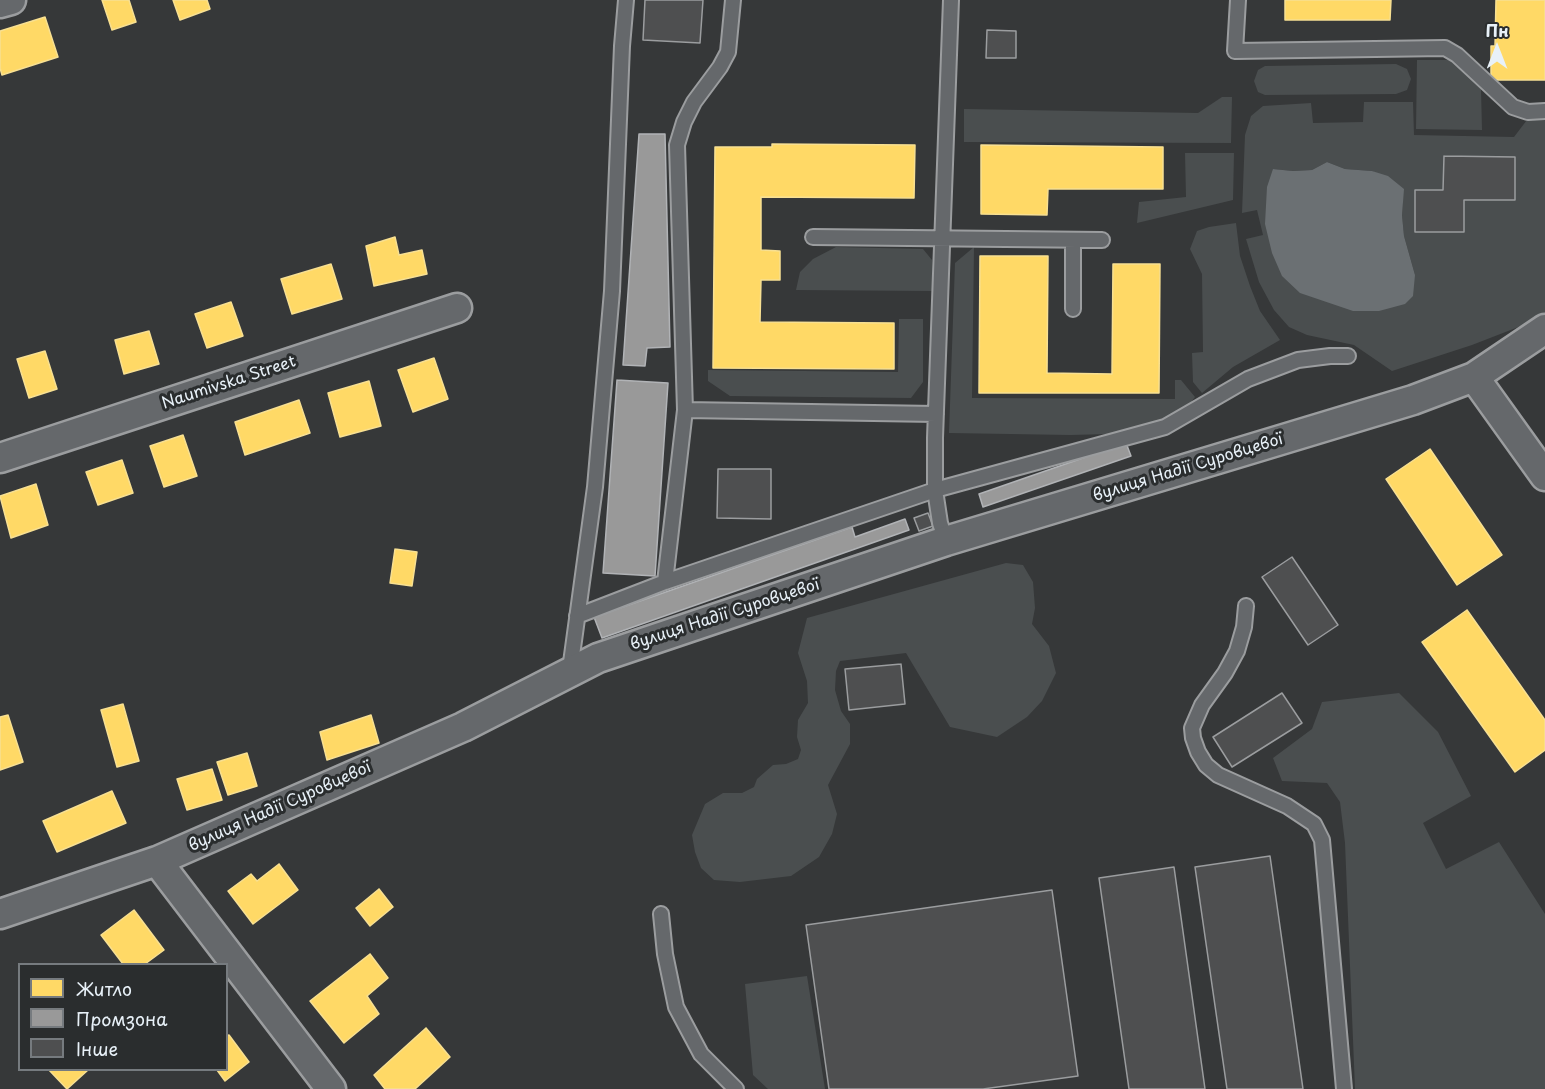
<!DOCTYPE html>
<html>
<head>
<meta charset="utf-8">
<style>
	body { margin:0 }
	#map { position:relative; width:1545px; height:1089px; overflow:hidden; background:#363839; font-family:"Playpen Sans",sans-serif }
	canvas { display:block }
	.legend { position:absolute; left:18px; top:963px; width:210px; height:108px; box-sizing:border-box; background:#2a2d2e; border:2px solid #767b7f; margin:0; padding:8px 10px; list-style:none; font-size:18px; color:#e8f1f8 }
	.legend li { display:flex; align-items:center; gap:12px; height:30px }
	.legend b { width:30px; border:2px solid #767b7f }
	.north { position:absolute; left:1467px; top:18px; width:60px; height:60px; -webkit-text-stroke:4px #2a2d2e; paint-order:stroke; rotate:0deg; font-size:16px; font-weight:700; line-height:24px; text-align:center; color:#e8f1f8 }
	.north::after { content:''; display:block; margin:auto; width:21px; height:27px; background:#e8f1f8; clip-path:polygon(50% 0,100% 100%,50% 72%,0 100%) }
</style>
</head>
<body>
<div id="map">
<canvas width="1545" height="1089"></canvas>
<ul class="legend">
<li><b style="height:16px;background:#ffd966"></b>Житло</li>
<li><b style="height:16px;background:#999"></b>Промзона</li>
<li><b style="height:16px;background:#4e4f50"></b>Інше</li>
</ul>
<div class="north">Пн</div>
</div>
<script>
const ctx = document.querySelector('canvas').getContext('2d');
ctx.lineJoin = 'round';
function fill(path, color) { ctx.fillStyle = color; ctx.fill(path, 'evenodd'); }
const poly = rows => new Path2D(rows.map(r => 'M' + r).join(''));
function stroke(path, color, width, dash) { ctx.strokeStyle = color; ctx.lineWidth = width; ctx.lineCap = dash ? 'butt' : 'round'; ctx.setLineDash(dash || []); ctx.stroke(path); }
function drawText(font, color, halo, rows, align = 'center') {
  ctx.font = font + ' "Playpen Sans",sans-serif'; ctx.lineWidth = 6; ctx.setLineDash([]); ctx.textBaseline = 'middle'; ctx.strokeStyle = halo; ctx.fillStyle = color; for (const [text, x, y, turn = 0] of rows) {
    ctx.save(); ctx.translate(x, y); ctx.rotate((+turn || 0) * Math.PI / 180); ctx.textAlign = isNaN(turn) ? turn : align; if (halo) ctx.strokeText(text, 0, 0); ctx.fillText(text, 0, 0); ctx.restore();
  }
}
const green = poly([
	[1417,60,1455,60,1481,89,1482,130,1416,129],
	[1396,64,1407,69,1411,79,1407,90,1396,94,1265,95,1258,92,1254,81,1258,70,1265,66],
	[1222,97,1232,97,1231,143,964,142,964,109,1198,113],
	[1364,102,1413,102,1414,135,1514,137,1530,116,1545,116,1545,314,1539,319,1472,345,1392,371,1354,345,1307,335,1289,327,1274,310,1259,282,1246,239,1263,235,1257,210,1242,213,1245,135,1251,116,1263,106,1311,103,1313,123,1363,122],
	[1327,162,1345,169,1372,171,1403,189,1402,215,1404,236,1415,275,1273,169,1293,171,1312,170],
	[1185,153,1234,153,1233,200,1137,223,1139,202,1186,197],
	[1236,223,1240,256,1250,286,1260,311,1280,340,1233,367,1202,393,1193,382,1192,353,1203,352,1202,274,1190,249,1197,231,1209,227],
	[836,247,923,249,932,260,932,291,796,290,800,272,813,259],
	[974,247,972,398,1175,399,1175,380,1181,380,1195,397,1189,405,1173,417,1146,427,1110,434,1070,435,949,433,955,263],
	[899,319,923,319,923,382,911,398,730,396,708,381,708,370,898,372],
	[1006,563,1023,565,1033,582,1035,608,1032,624,1049,646,1056,673,1042,701,1027,717,997,737,950,727,906,653,840,661,836,671,835,690,841,711,850,724,850,744,828,785,837,814,832,834,819,857,791,876,740,882,714,880,701,868,695,852,692,835,705,804,723,793,742,793,754,787,757,779,773,765,786,764,798,759,801,750,797,737,798,720,808,703,807,681,798,653,807,618],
	[1399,693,1438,732,1471,796,1423,823,1446,869,1499,842,1545,914,1545,1089,1355,1089,1345,843,1340,802,1327,783,1282,781,1273,758,1312,729,1322,702],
	[807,976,825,1089,768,1089,753,1075,745,984]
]);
const water = poly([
	[1327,162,1345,169,1372,171,1388,176,1404,189,1402,215,1404,236,1415,275,1413,296,1405,304,1379,311,1353,311,1300,293,1282,276,1272,253,1265,224,1267,187,1273,169,1293,171,1312,170]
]);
const homes = poly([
	[102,0,129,0,136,22,112,30,102,0],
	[173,0,207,0,210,9,180,20,173,0],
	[1285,0,1391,0,1390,20,1285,20,1285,0],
	[1496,0,1545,0,1545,80,1491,80,1491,46,1495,46,1496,0],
	[45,17,58,57,2,75,0,68,0,31,45,17],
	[772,144,915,145,914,198,761,197,761,250,780,251,780,280,761,280,760,322,894,323,894,369,713,368,715,147,772,147,772,144],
	[981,145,1163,147,1163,189,1048,189,1047,215,981,214,981,145],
	[395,237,399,255,422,250,427,274,374,286,366,246,395,237],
	[980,256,1048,256,1047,373,1112,374,1113,264,1160,264,1159,393,979,393,980,256],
	[331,264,342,299,292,314,281,279,331,264],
	[231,302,243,336,207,348,195,314,231,302],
	[149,331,159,364,124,374,115,340,149,331],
	[45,351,57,389,29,398,17,359,45,351],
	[434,358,448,399,413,412,398,370,434,358],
	[369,381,381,426,340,437,328,393,369,381],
	[299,400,310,433,245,455,235,422,299,400],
	[183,435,197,476,164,487,150,446,183,435],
	[1430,449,1502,555,1457,585,1386,479,1430,449],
	[122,460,133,493,98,505,86,472,122,460],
	[36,484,48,525,11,538,0,496,36,484],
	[395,549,417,552,412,586,390,583,395,549],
	[1467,610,1545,720,1545,750,1515,772,1422,642,1467,610],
	[123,704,139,761,117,767,101,710,123,704],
	[8,715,23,762,0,770,0,717,8,715],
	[371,715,379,743,327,760,320,732,371,715],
	[247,753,257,786,228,795,217,762,247,753],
	[212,769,222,800,187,810,177,779,212,769],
	[112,791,126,823,57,852,43,821,112,791],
	[279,864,298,890,253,924,228,891,251,874,257,881,279,864],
	[379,889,393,907,370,926,356,908,379,889],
	[134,910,164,950,145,964,123,964,101,935,134,910],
	[370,954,388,978,367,996,379,1014,344,1043,310,1001,370,954],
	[426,1028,450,1057,415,1089,385,1089,374,1075,426,1028],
	[229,1035,249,1062,225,1081,217,1070,226,1070,226,1036,229,1035],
	[49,1070,88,1070,67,1089,49,1070]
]);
const industry = poly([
	[639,134,665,134,670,347,647,348,645,366,623,365,639,134],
	[617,380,668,383,655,576,603,573,617,380],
	[1126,443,1131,456,983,507,979,494,1126,443],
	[905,519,909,530,602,638,594,617,852,527,855,537,905,519]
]);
const building = poly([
	[645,0,703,0,700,43,643,40,645,0],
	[987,30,1016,31,1016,58,986,58,987,30],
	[1444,156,1515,157,1515,200,1464,200,1464,232,1415,232,1415,190,1443,190,1444,156],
	[718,469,771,469,771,519,717,518,718,469],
	[928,513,933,526,919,531,914,518,928,513],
	[1292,557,1338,625,1308,645,1262,577,1292,557],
	[901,664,905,704,849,710,845,669,901,664],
	[1282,693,1302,723,1232,767,1213,737,1282,693],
	[1270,856,1303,1089,1227,1089,1195,867,1270,856],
	[1174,867,1205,1089,1129,1089,1099,878,1174,867],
	[1052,890,1078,1076,983,1089,829,1089,806,925,1052,890]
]);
const service = poly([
	[1238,0,1235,51,1445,48,1457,55,1513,107,1528,112,1545,111],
	[813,237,1102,240],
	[1073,240,1073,309],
	[685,410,936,414],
	[946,541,940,523,935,490,935,438,951,0],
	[665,582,685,410,677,145,684,122,694,102,720,67,728,52,733,0],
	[1246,606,1244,627,1237,651,1225,673,1202,705,1192,728,1193,738,1198,752,1206,765,1218,775,1287,806,1314,824,1322,840,1344,1089],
	[577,616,665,582,935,490,1165,427,1248,379,1298,360,1330,356,1348,356],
	[570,670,595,487,612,291,622,46,626,0],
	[661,914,665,954,676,1007,701,1054,736,1089]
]);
const minor = poly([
	[0,3,11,0],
	[1474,377,1545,476],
	[0,458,457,308],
	[157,861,331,1089],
	[0,914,157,861,463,727,598,658,946,541,1413,400,1474,377,1545,329]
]);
const streetNames = [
	["Naumivska Street",229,383,-18],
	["вулиця Надії Суровцевої",1188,468,-17],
	["вулиця Надії Суровцевої",725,615,-18],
	["вулиця Надії Суровцевої",280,807,-24]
];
fill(green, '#4a4e4f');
fill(water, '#6b7073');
fill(homes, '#ffd966');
stroke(homes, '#f8e092', 1.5);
fill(industry, '#999');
stroke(industry, '#b1b3b6', 1.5);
fill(building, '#4e4f50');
stroke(building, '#9b9d9f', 1.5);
stroke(service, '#9b9d9f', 18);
stroke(minor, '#9b9d9f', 33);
stroke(service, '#65686b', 14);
stroke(minor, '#65686b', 28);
drawText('16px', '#e8f1f8', '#2a2d2e', streetNames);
</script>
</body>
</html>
